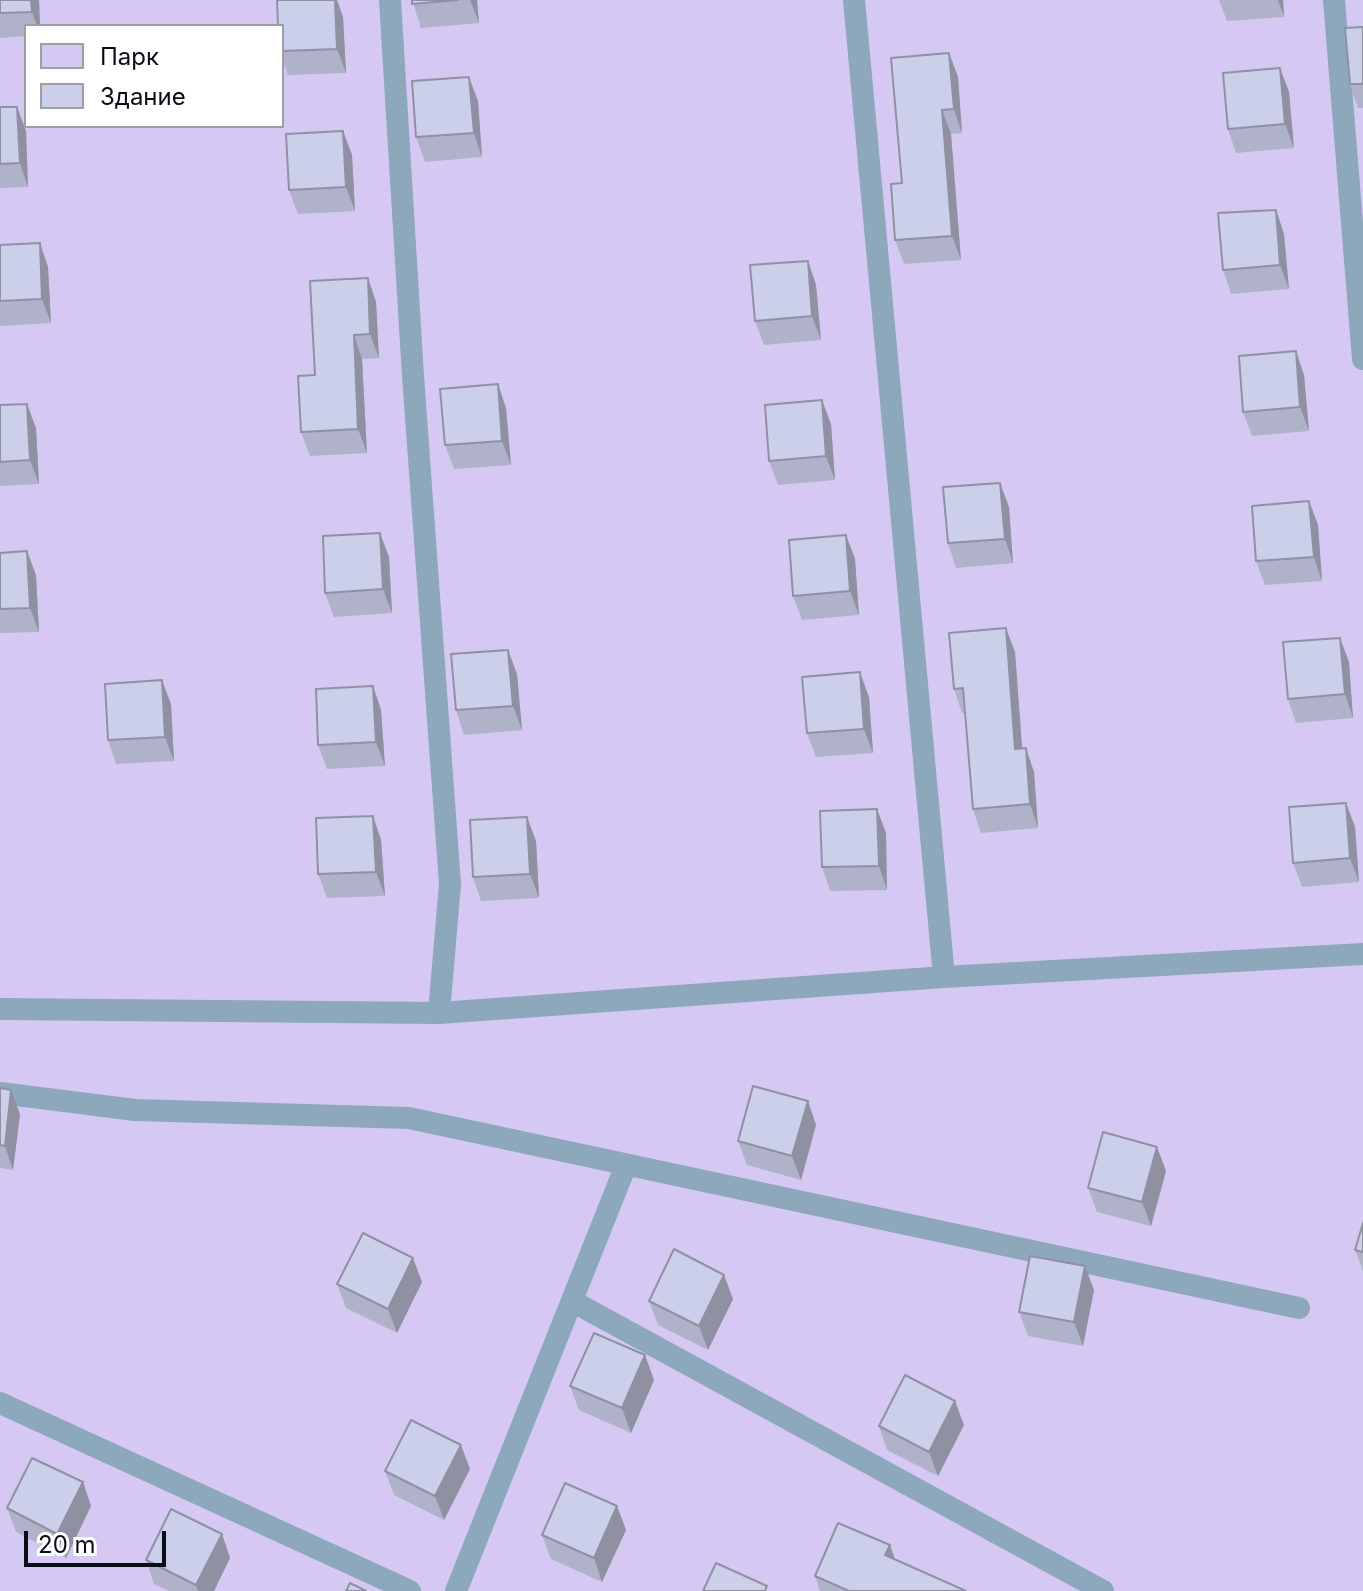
<!DOCTYPE html>
<html>
<head>
<meta charset="utf-8">
<style>
	body { margin:0 }
	#map { position:relative; width:1363px; height:1591px; overflow:hidden; background:#e4edfb; font-family:Inter,sans-serif }
	canvas { display:block }
	.legend { position:absolute; left:24px; top:24px; width:260px; height:104px; box-sizing:border-box; background:#fff; border:2px solid #9d9ea1; margin:0; padding:10px 14px; list-style:none; font-size:24px; color:#090d15 }
	.legend li { display:flex; align-items:center; gap:16px; height:40px }
	.legend b { width:40px; border:2px solid #9d9ea1 }
	.scale { position:absolute; left:24px; top:1531px; width:142px; height:36px; box-sizing:border-box; border:4px solid #090d15; border-top:0; padding-left:10px; font-size:24px; line-height:28px; white-space:nowrap; color:#090d15; -webkit-text-stroke:6px #fff; paint-order:stroke }
</style>
</head>
<body>
<div id="map">
<canvas width="1363" height="1591"></canvas>
<ul class="legend">
<li><b style="height:22px;background:#d5c9f3"></b>Парк</li>
<li><b style="height:22px;background:#cccfe9"></b>Здание</li>
</ul>
<div class="scale">20 m</div>
</div>
<script>
const ctx = document.querySelector('canvas').getContext('2d');
ctx.lineJoin = 'round';
function fill(path, color) { ctx.fillStyle = color; ctx.fill(path, 'evenodd'); }
const poly = rows => new Path2D(rows.map(r => 'M' + r).join(''));
function stroke(path, color, width, dash) { ctx.strokeStyle = color; ctx.lineWidth = width; ctx.lineCap = dash ? 'butt' : 'round'; ctx.setLineDash(dash || []); ctx.stroke(path); }
const green = poly([
	[0,0,1363,0,1363,1591,0,1591],
	[26,26,282,26,282,126,26,126]
]);
const lane = poly([
	[390,0,413,376,450,884,439,1013],
	[854,0,944,977],
	[1334,0,1363,359],
	[0,1009,439,1013,944,977,1363,954],
	[0,1093,135,1110,409,1118,1299,1308],
	[572,1301,1103,1591],
	[0,1403,410,1591],
	[456,1591,626,1165]
]);
const wall = poly([
	[0,0,39,0,40,26,26,26,26,36,0,38],
	[277,0,337,0,343,17,346,73,288,75,282,58,282,26],
	[412,0,477,0,479,23,421,28],
	[1219,0,1283,0,1284,17,1227,21],
	[1363,27,1363,108,1358,108,1350,84],
	[949,53,958,77,962,133,951,134,961,260,904,264,895,240,902,183],
	[1280,68,1289,92,1294,148,1236,153,1228,129],
	[478,101,482,157,425,162,416,137],
	[0,107,17,107,26,131,28,187,0,188],
	[343,131,352,155,355,211,298,214,289,190],
	[1276,210,1284,234,1289,289,1231,294,1223,270],
	[0,245,48,267,51,323,0,326],
	[808,261,816,285,821,340,764,345,755,321],
	[368,278,376,302,379,358,362,359,367,453,310,456,301,432,315,375],
	[1304,375,1309,431,1252,436,1243,412],
	[0,405,36,428,39,484,0,486],
	[506,408,511,465,454,469,445,445],
	[831,424,835,480,778,485,769,461],
	[1000,483,1009,507,1013,563,956,568,948,543],
	[1309,501,1318,525,1322,581,1265,585,1256,561],
	[846,535,855,559,859,615,802,620,793,596],
	[0,553,36,575,39,632,0,633],
	[389,557,392,613,334,617,325,593],
	[1340,638,1349,662,1353,718,1296,723,1288,699],
	[1015,652,1022,748,1034,772,1038,828,981,833,973,809,965,713,962,713,954,689],
	[517,674,522,730,464,735,456,710],
	[373,686,381,710,385,766,327,769,318,745],
	[869,697,873,753,816,757,807,733],
	[171,704,174,761,116,764,108,740],
	[1346,803,1355,827,1359,882,1302,887,1293,863],
	[373,816,381,840,385,896,327,898,318,874],
	[527,817,536,841,539,898,481,901,473,877],
	[886,833,887,890,830,891,822,867],
	[0,1088,20,1114,13,1170,0,1168],
	[808,1101,816,1125,801,1180,747,1165,738,1141],
	[1166,1171,1151,1226,1097,1212,1088,1188],
	[1363,1223,1363,1271,1355,1250],
	[724,1275,733,1299,708,1350,658,1325,649,1301],
	[422,1282,397,1333,346,1308,337,1284],
	[1094,1290,1083,1346,1028,1336,1019,1312],
	[645,1355,654,1380,631,1433,579,1410,570,1386],
	[964,1425,938,1476,887,1450,879,1426],
	[470,1469,444,1520,394,1495,385,1471],
	[83,1482,91,1506,66,1558,16,1532,7,1508],
	[626,1530,602,1582,551,1559,542,1535],
	[222,1534,230,1558,214,1591,169,1591,154,1584,146,1560],
	[890,1545,895,1559,966,1591,820,1591,815,1576]
]);
const shadedWall = poly([
	[31,0,39,0,40,26,37,26,32,12],
	[335,0,337,0,343,17,346,73,337,49],
	[470,0,477,0,479,23],
	[1278,0,1283,0,1284,17],
	[949,53,958,77,962,133,954,109],
	[1280,68,1289,92,1294,148,1285,124],
	[469,77,478,101,482,157,474,133],
	[17,107,26,131,28,187,20,163],
	[942,110,951,134,961,260,952,236],
	[343,131,352,155,355,211,346,187],
	[1276,210,1284,234,1289,289,1280,265],
	[40,243,48,267,51,323,42,299],
	[808,261,816,285,821,340,812,316],
	[368,278,376,302,379,358,370,334],
	[354,335,362,359,367,453,358,429],
	[1296,351,1304,375,1309,431,1300,407],
	[498,384,506,408,511,465,502,441],
	[822,400,831,424,835,480,826,456],
	[27,404,36,428,39,484,30,460],
	[1000,483,1009,507,1013,563,1005,539],
	[1309,501,1318,525,1322,581,1314,557],
	[380,533,389,557,392,613,383,589],
	[846,535,855,559,859,615,850,591],
	[27,551,36,575,39,632,30,608],
	[1006,628,1015,652,1024,773,1015,749],
	[1340,638,1349,662,1353,718,1345,694],
	[508,650,517,674,522,730,513,706],
	[860,672,869,697,873,753,864,729],
	[162,680,171,704,174,761,165,737],
	[373,686,381,710,385,766,376,742],
	[1026,748,1034,772,1038,828,1030,804],
	[1346,803,1355,827,1359,882,1350,858],
	[877,809,886,833,887,890,879,866],
	[373,816,381,840,385,896,376,872],
	[527,817,536,841,539,898,530,874],
	[11,1090,20,1114,13,1170,5,1146],
	[808,1101,816,1125,801,1180,792,1156],
	[1157,1147,1166,1171,1151,1226,1142,1202],
	[413,1258,422,1282,397,1333,388,1309],
	[1085,1266,1094,1290,1083,1346,1074,1322],
	[724,1275,733,1299,708,1350,699,1326],
	[645,1355,654,1380,631,1433,622,1408],
	[955,1401,964,1425,938,1476,929,1452],
	[461,1445,470,1469,444,1520,435,1496],
	[83,1482,91,1506,66,1558,57,1534],
	[617,1506,626,1530,602,1582,594,1558],
	[222,1534,230,1558,214,1591,198,1591,196,1585],
	[890,1545,898,1569,885,1555]
]);
const building = poly([
	[0,0,31,0,32,12,0,13,0,0],
	[277,0,335,0,337,49,282,51,282,26,278,26,277,0],
	[412,0,458,0,412,4,412,0],
	[1363,27,1363,84,1350,84,1345,28,1363,27],
	[949,53,954,109,942,110,952,236,895,240,891,184,902,183,891,58,949,53],
	[1280,68,1285,124,1228,129,1223,73,1280,68],
	[469,77,474,133,416,137,412,81,469,77],
	[0,107,17,107,20,163,0,164,0,107],
	[343,131,346,187,289,190,286,134,343,131],
	[1276,210,1280,265,1223,270,1218,213,1276,210],
	[40,243,42,299,0,301,0,245,40,243],
	[808,261,812,316,755,321,750,265,808,261],
	[368,278,370,334,354,335,358,429,301,432,298,376,315,375,310,281,368,278],
	[1296,351,1300,407,1243,412,1239,356,1296,351],
	[498,384,502,441,445,445,440,389,498,384],
	[822,400,826,456,769,461,765,405,822,400],
	[27,404,30,460,0,462,0,405,27,404],
	[1000,483,1005,539,948,543,943,487,1000,483],
	[1309,501,1314,557,1256,561,1252,506,1309,501],
	[380,533,383,589,325,593,323,536,380,533],
	[846,535,850,591,793,596,789,540,846,535],
	[27,551,30,608,0,609,0,553,27,551],
	[1006,628,1015,749,1026,748,1030,804,973,809,963,688,954,689,949,633,1006,628],
	[1340,638,1345,694,1288,699,1283,642,1340,638],
	[508,650,513,706,456,710,451,654,508,650],
	[860,672,864,729,807,733,802,677,860,672],
	[162,680,165,737,108,740,105,684,162,680],
	[373,686,376,742,318,745,316,689,373,686],
	[1346,803,1350,858,1293,863,1289,807,1346,803],
	[877,809,879,866,822,867,820,811,877,809],
	[373,816,376,872,318,874,316,818,373,816],
	[527,817,530,874,473,877,470,820,527,817],
	[753,1086,808,1101,792,1156,738,1141,753,1086],
	[0,1088,11,1090,5,1146,0,1145,0,1088],
	[1103,1132,1157,1147,1142,1202,1088,1188,1103,1132],
	[1363,1223,1363,1252,1355,1250,1363,1223],
	[363,1233,413,1258,388,1309,337,1284,363,1233],
	[674,1249,724,1275,699,1326,649,1301,674,1249],
	[1030,1256,1085,1266,1074,1322,1019,1312,1030,1256],
	[594,1333,645,1355,622,1408,570,1386,594,1333],
	[905,1375,955,1401,929,1452,879,1426,905,1375],
	[411,1420,461,1445,435,1496,385,1471,411,1420],
	[32,1458,83,1482,57,1534,7,1508,32,1458],
	[565,1483,617,1506,594,1558,542,1535,565,1483],
	[171,1509,222,1534,196,1585,146,1560,171,1509],
	[838,1523,890,1545,885,1555,966,1591,849,1591,815,1576,838,1523],
	[716,1563,767,1586,765,1591,703,1591,716,1563],
	[350,1583,366,1591,346,1591,350,1583]
]);
fill(green, '#d5c9f3');
stroke(lane, '#8da7bc', 22);
fill(wall, '#afb2c8');
fill(shadedWall, '#8f91a3');
fill(building, '#cccfe9');
stroke(building, '#8f91a3', 2);
</script>
</body>
</html>
